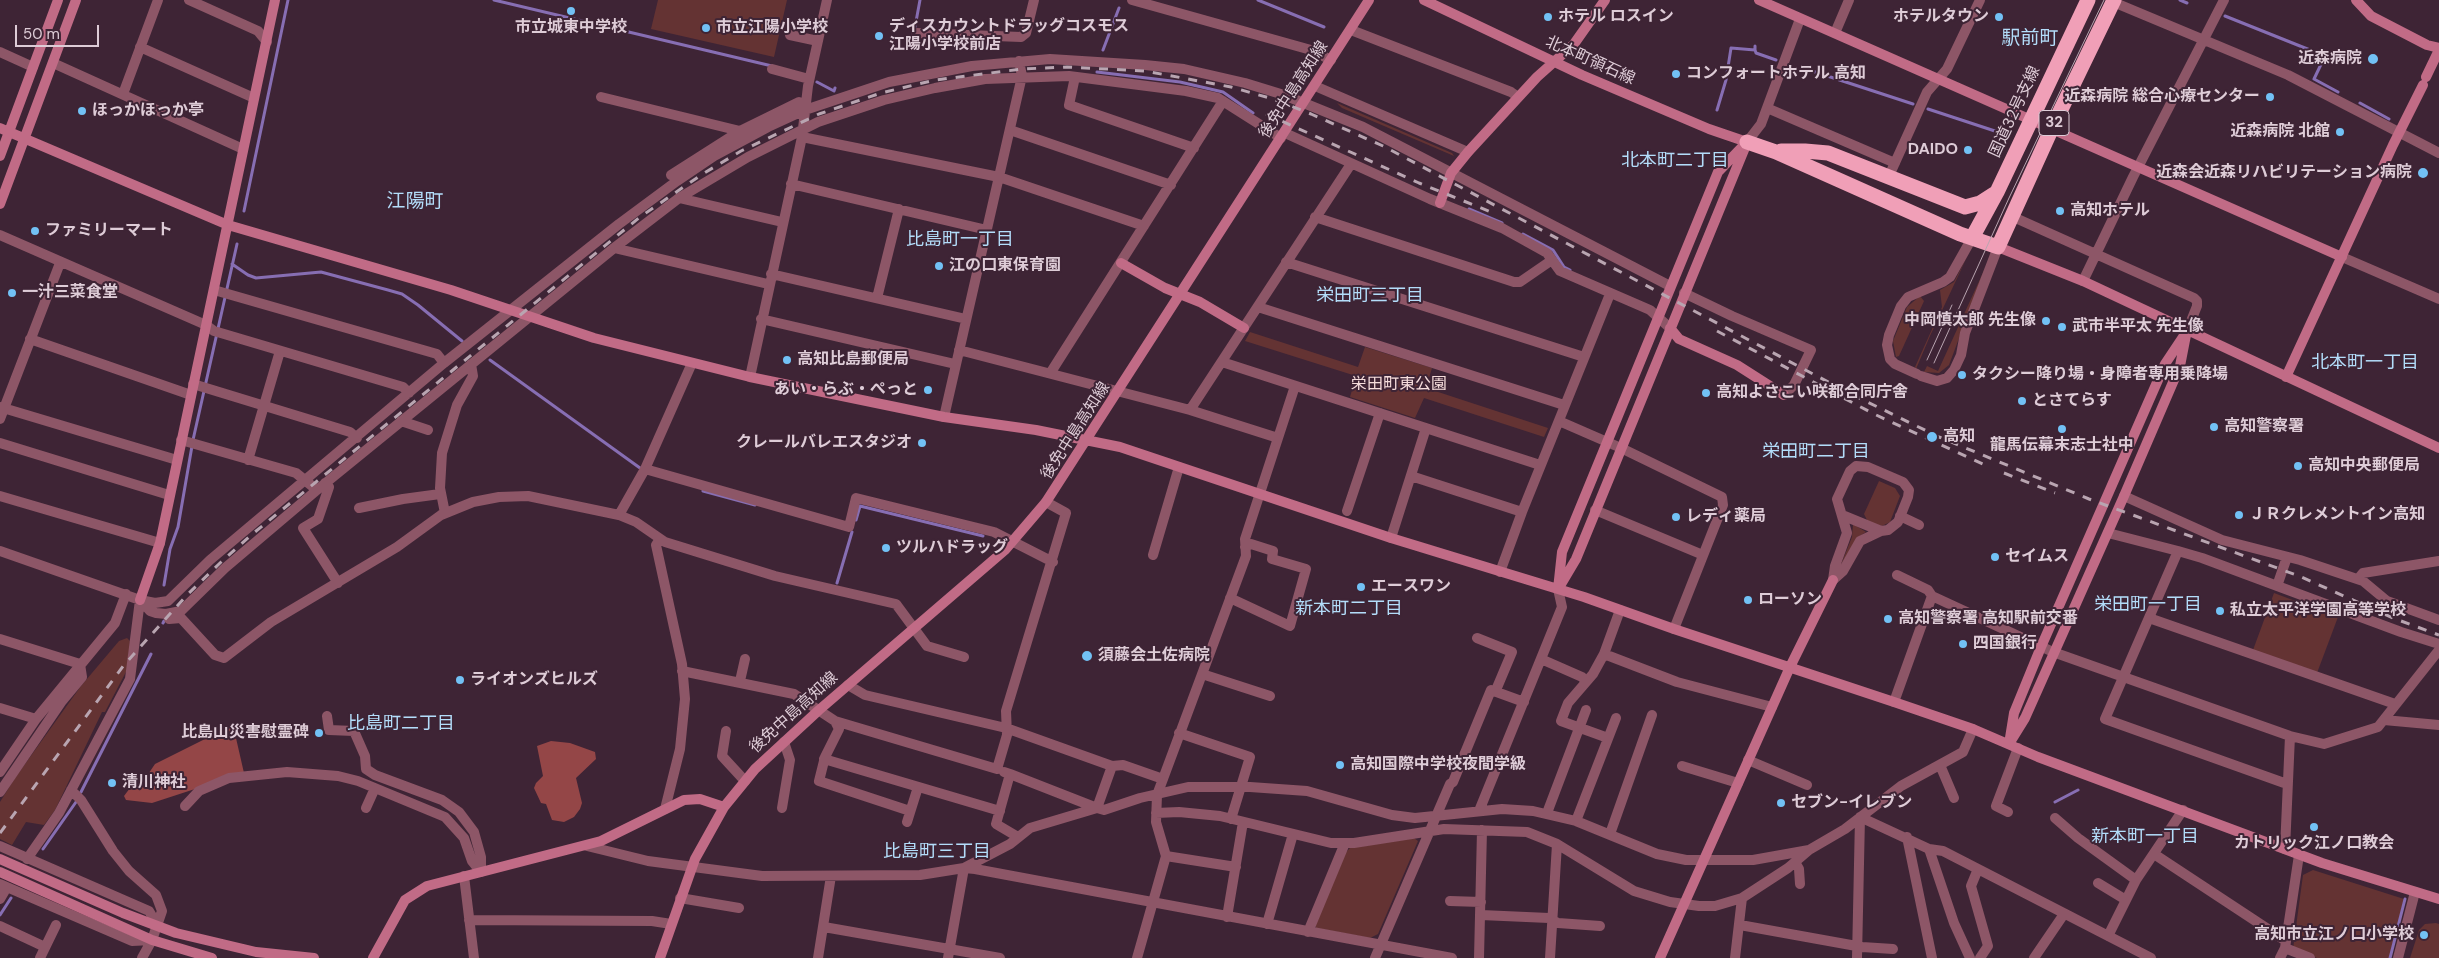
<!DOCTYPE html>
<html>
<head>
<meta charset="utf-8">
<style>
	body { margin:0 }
	#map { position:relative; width:2439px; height:958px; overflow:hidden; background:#3e2435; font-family:"DM Sans",sans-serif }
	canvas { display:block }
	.scale { position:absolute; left:15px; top:25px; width:84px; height:22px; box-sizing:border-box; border:2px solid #deccd7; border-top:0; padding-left:6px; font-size:15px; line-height:18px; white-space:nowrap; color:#deccd7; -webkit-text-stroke:4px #3e2435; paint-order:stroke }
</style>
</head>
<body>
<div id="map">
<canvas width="2439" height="958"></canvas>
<div class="scale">50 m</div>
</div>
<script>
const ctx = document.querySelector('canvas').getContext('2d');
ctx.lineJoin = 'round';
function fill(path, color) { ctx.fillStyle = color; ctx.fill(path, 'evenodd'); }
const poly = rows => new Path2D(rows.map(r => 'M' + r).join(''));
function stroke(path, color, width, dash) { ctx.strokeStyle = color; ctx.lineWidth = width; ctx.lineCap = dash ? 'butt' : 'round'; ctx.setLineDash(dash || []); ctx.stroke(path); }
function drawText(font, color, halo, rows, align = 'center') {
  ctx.font = font + ' "DM Sans","Noto Sans JP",sans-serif'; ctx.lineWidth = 4; ctx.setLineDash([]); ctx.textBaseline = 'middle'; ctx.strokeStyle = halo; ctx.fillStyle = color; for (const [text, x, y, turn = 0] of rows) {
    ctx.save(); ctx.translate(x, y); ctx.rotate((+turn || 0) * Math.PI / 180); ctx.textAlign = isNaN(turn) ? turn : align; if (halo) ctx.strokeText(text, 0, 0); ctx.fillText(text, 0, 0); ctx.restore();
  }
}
const green = poly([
	[658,0,787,0,774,57,651,29],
	[1337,103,1452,153,1454,156,1342,108],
	[1967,257,1930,336,1916,369,1915,367,1942,307,1940,290,1954,282],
	[1986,266,1949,365,1939,373,1924,372,1927,366,1938,371],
	[1920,296,1924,301,1899,356,1896,357,1893,341,1907,307],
	[1250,332,1358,367,1365,347,1432,368,1426,388,1548,428,1544,437,1424,398,1415,418,1350,397,1356,376,1245,341],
	[1879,481,1895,488,1900,496,1890,522,1882,526,1868,522,1864,514],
	[1853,524,1866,532,1858,537,1840,567,1852,537],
	[2274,593,2338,617,2317,673,2253,650],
	[127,638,130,641,127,670,105,712,102,712,55,810,44,825,26,822,12,845,0,839,0,802,15,778,81,686,119,641],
	[1414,838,1418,841,1378,934,1370,938,1316,928,1315,923,1345,853,1350,848],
	[2313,870,2404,899,2389,958,2317,958,2293,949,2303,875],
	[2436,923,2439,924,2439,958,2410,958,2419,930,2425,924]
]);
const forest = poly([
	[233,725,244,773,152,803,126,800,124,796,130,788,138,789,155,764],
	[551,741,570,743,595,752,596,759,576,778,582,803,580,809,574,817,564,822,552,820,546,804,541,803,534,788,536,783,543,776,537,746]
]);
const stream = poly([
	[494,0,772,66],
	[1258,0,1324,27],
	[2180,0,2187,3],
	[2225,16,2325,56,2314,79,2338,92],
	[915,27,920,0],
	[1103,50,1119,8],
	[1755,50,1756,53,1776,60],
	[1806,69,1913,104],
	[1097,72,1180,82,1223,92,1253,113],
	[817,82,834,91,835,88],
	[2360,103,2389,119],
	[1928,109,2001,133],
	[1717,110,1726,80,1731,48,1755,50,1755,46],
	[1469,209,1502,223],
	[244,211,288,0],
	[1523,234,1553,250,1564,267,1570,270],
	[232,264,248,275,256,278,321,272,388,290,402,294,418,305,462,341],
	[490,360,640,468],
	[193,440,237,244],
	[703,491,755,505],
	[856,520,860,506,983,536],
	[837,583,852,532],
	[164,585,170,549,178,527,192,446],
	[163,623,164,621],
	[81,792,151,654],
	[2055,802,2078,790],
	[43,849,76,802],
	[0,915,11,898],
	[2390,958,2405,899]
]);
const street = poly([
	[189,0,258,31,267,42],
	[1132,0,1311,50,1331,60],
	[2113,2,2288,75,2439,153],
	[1351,30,1511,92,1518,97],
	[916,33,1021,37,1026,33,1034,0],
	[1835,33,1849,0],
	[790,35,818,41],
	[140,47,254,98],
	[0,52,33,67],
	[53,63,243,149],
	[772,69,809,79],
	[1075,77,1069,105,1194,148],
	[1315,86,1468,152],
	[123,94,158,0],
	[601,97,740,131,799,102,805,105],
	[1767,108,1895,163],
	[1010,130,1171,185],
	[1285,133,1430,199,1502,228,1547,253,1560,271,1650,310,1670,328],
	[802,137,999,177,1144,226],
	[1747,142,1761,124,1800,19],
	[671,175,740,131],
	[1889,176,1927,92,1947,69,1980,0],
	[791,184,987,230],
	[679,198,782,222],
	[2011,216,2194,298,2197,301,2197,306,2187,331],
	[1315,217,1514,282,1520,282,1552,260],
	[0,235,206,325,214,331,403,387,409,393],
	[614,248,768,284],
	[2342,257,2439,299],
	[1286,262,1584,357],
	[771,274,966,319],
	[2083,281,2133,177,2224,0],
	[214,290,437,354,444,363],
	[1684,293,1732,316,1811,350,1794,385,1784,395],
	[877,298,899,209],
	[1258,307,1564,405],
	[761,319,955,364],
	[30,339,191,395],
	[959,350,1190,410],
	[1222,362,1540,465],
	[1051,372,1223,101],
	[1917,374,1895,364,1890,359,1887,345,1889,335,1901,306,1908,297,1943,282,1950,277,1972,238],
	[1921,376,1937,381,1947,378,1954,370,1961,355,1965,333,1998,247],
	[750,377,802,137,808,86,827,0],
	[193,384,350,432,357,438],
	[0,407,177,460],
	[944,417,1022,76,1019,61],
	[0,419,60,263],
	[401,421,428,430],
	[1559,421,1621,448,1722,497,1723,505,1674,629],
	[1278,438,1190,410,1351,164],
	[181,440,296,473,317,490],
	[0,443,169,495],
	[248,460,280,351],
	[645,469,849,527,856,498,994,532,1053,562],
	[1411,476,1522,512,1610,294],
	[325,483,329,487,318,519,303,528,338,583],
	[0,496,160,543],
	[2124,496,2222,540,2300,560,2363,581,2387,601,2439,620],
	[359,508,403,499,440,494],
	[1595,510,1703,555],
	[1347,511,1380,413],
	[445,513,440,488,442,453,457,405,473,376,471,364],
	[619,515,645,469,692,363],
	[1842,515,1881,531,1888,530,1898,522,1908,497,1909,490,1903,482,1868,467,1856,466,1850,471,1837,499,1847,533,1835,566,1833,580,1843,571,1860,541,1881,531],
	[1900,516,1919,525],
	[2108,533,2178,551,2105,719,2287,784],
	[1391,538,1426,428],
	[660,539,656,545,682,664,685,699,680,749,665,809],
	[0,551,140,600,155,603,168,601,210,560,444,363,619,224,677,181,714,156,768,127,805,110,889,82,972,66,1050,59,1145,65,1184,69,1245,83,1284,95,1363,127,1670,286],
	[2178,551,2202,558,2401,632,2439,644],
	[1153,555,1179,467],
	[1500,572,1522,512],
	[1897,575,1928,590,1932,596],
	[2358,579,2363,573,2439,561],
	[2277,586,2287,557],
	[1230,598,1290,626,1306,569,1272,559,1273,551,1251,544,1245,547],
	[141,601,150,611,156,613,166,614,181,611,225,568,317,490,614,248,679,198,748,157,818,122,884,100,935,88,985,79,1069,76,1186,91,1218,98,1281,138],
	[1620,610,1604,654,1677,682,1772,707],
	[2149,618,2395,704],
	[169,619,181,618,215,655,224,658,271,622,397,547,441,515,473,502,499,497,528,496,619,515,636,522,665,542,775,576,896,604,927,646,964,657],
	[1477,638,1512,652,1496,690],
	[0,639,80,664,82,677,62,701,0,792],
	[1604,654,1593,674,1568,703,1561,721,1608,738],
	[1541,659,1582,677,1586,682],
	[682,671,794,694,835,721,997,769,1007,735,1006,711,1066,513,1046,502],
	[1202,674,1270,696],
	[740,681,745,659],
	[848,685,865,695,1006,728,1112,766,1123,765,1163,779],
	[1894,702,1932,596,2053,652,2290,736,2324,744,2378,727,2439,650],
	[0,708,36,719],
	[327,716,329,730,354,731,365,756,366,769,375,775,442,800,459,812,474,832,481,857,481,872],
	[2384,720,2439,725],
	[835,721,839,729,825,757,819,781,910,811],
	[726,731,722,756,745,781],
	[1179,733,1250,757,1231,819],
	[824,759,1000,811],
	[1748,760,1807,785],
	[1940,765,1954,798],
	[1682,766,1738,783],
	[0,772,36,719,115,623,126,594],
	[1004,772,1010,774,996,824,1018,837],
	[1010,774,1097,808,1112,766],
	[71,790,81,800,113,851,129,871,156,895,162,911,152,940,142,958],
	[185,806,199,791,229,778,287,772,338,776,358,781,445,817,464,838,472,861,481,872],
	[366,808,375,788],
	[782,808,790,760,784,742],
	[1479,811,1562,607,1558,589],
	[2008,812,1996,806,2018,748],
	[1156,813,1179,812,1220,816,1331,843,1354,843,1444,829,1527,832,1557,844,1634,891,1670,902,1699,906,1715,906,1742,898,1788,868,1809,850,1845,829,1901,786,1963,752,1973,729],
	[1547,813,1586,710],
	[1860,817,1929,849,1943,851,2151,958],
	[2055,818,2078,838,2136,880],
	[1576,821,1616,718],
	[907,822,918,787],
	[1610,834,1652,715],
	[1907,837,1932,958],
	[0,846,149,911,158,926],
	[587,846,648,861,762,876,920,875,964,868,975,869,1452,958],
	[1929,849,1954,923,1970,958],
	[2285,849,2290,736],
	[2154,854,2286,941],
	[1166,856,1236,867],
	[27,859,59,813,130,679,140,600],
	[1795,862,1799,869,1800,884],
	[964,868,1010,844,1030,828,1097,808,1104,810,1140,798,1188,787,1250,787,1307,791,1392,815,1415,818,1502,809,1533,811,1576,821,1657,854,1686,860,1753,860,1809,850],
	[1978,869,1971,886,1988,946,1980,958],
	[464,876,474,958],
	[2098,883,2126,900],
	[0,884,132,941,152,940],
	[680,898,739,908],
	[0,899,7,887],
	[1450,901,1481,902],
	[1481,915,1549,918,1558,923,1600,926],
	[1227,917,1243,822],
	[469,920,652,921,671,924],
	[1267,924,1293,834],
	[1740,925,1862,947,1893,949],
	[0,926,45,947],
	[824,927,1000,958],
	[1308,932,1345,843],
	[2108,936,2136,880,2183,810],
	[2285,948,2310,958],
	[40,958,56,925],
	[818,958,831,876],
	[948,958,964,868],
	[1137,958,1166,856,1156,822,1157,795,1246,556,1245,539,1295,386],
	[1375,958,1450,784,1453,782,1491,690,1524,702],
	[1479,958,1482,830],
	[1550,958,1557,844],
	[1735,958,1742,898],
	[1857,958,1860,817],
	[2034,958,2064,914],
	[2280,958,2285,948,2299,855],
	[2398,958,2415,892]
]);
const secondary = poly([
	[1424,0,1582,75,1709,129,1747,142],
	[1759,0,2342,257],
	[2356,0,2371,16,2427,45,2439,48],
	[2426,77,2439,50],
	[0,128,228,225,451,290,594,338,750,377,944,417,1036,430,1120,447,1391,538,1584,597,1674,629,1894,702,1973,729,2038,757,2322,863,2439,899],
	[0,156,58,0],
	[1440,203,1451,173,1468,152,1537,77,1574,44,1605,0],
	[0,204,76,0],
	[1998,247,2083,281,2439,448],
	[1121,263,1165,288,1200,302,1244,328],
	[1670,328,1679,339,1737,365,1784,395],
	[2286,377,2393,145,2423,85],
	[1560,586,1576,559,1746,145],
	[1558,589,1562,552,1718,172,1747,142],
	[140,600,160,543,275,0],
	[2012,739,2025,718,2124,496,2180,366,2186,335],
	[2009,744,2014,713,2041,647,2165,364,2187,331],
	[0,859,123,913,176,933,256,952,314,958],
	[0,872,152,940,212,958],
	[373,958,405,900,427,886,601,841,684,800,700,799,724,807],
	[660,958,695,859,724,807,755,769,819,710,1005,550,1046,502,1369,0],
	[1660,958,1790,667,1833,580]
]);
const highway = poly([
	[1747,142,1776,152,1960,234,1998,247,2052,128,2114,0],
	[1781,151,1805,151,1828,153,1965,207,1980,203,1994,194],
	[1972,238,1997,192,2088,0]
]);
const tram = poly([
	[1927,360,1952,305],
	[1934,363,2009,198,2104,0]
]);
const rail = poly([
	[1266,114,1419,183,1496,214],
	[1717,331,1874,414,1985,465],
	[2004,473,2055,493],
	[0,833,124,665,187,595,220,563,250,536,640,217,701,175,741,151,819,114,881,93,935,80,1022,69,1067,67,1145,71,1231,87,1273,99,1311,114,1383,146,1847,392,1939,437,2089,499,2299,576,2393,618,2439,635]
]);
const markers = [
	[571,11,5,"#72c1f5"],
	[1548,17,5,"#72c1f5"],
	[1999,17,5,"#72c1f5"],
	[706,28,5,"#72c1f5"],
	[879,36,5,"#72c1f5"],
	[2373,59,6,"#72c1f5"],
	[1676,74,5,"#72c1f5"],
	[2270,97,5,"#72c1f5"],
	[82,111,5,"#72c1f5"],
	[2340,132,5,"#72c1f5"],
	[1968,150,5,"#72c1f5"],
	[2423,173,6,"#72c1f5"],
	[2060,211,5,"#72c1f5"],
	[35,231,5,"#72c1f5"],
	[939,266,5,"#72c1f5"],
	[12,293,5,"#72c1f5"],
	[2046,321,5,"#72c1f5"],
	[2062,327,5,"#72c1f5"],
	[787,360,5,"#72c1f5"],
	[1962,375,5,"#72c1f5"],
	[928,390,5,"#72c1f5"],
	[1706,393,5,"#72c1f5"],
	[2022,401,5,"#72c1f5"],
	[2214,427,5,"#72c1f5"],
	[2062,429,5,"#72c1f5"],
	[1932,437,6,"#72c1f5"],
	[922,443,5,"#72c1f5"],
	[2298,466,5,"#72c1f5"],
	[2239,515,5,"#72c1f5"],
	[1676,517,5,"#72c1f5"],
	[886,548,5,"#72c1f5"],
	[1995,557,5,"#72c1f5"],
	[1361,587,5,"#72c1f5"],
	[1748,600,5,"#72c1f5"],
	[2220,611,5,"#72c1f5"],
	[1888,619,5,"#72c1f5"],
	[1963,644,5,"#72c1f5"],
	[1087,656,6,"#72c1f5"],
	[460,680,5,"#72c1f5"],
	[319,733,5,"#72c1f5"],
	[1340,765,5,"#72c1f5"],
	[112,783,5,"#72c1f5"],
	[1781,803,5,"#72c1f5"],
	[2314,827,5,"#72c1f5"],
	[2424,935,5,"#72c1f5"]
];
const shields = [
	[2054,123,30]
];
const shieldNames = [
	["32",2054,123]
];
const poiNames = [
	["ホテル ロスイン",1558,17],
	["ホテルタウン",1989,17,"right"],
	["ディスカウントドラッグコスモス",889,27],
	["江陽小学校前店",889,45],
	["市立城東中学校",571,28,"center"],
	["市立江陽小学校",716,28],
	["近森病院",2362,59,"right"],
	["コンフォートホテル 高知",1686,74],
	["近森病院 総合心療センター",2260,97,"right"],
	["ほっかほっか亭",92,111],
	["近森病院 北館",2330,132,"right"],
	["DAIDO",1958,150,"right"],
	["近森会近森リハビリテーション病院",2412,173,"right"],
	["高知ホテル",2070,211],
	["ファミリーマート",45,231],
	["江の口東保育園",949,266],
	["一汁三菜食堂",22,293],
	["中岡慎太郎 先生像",2036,321,"right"],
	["武市半平太 先生像",2072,327],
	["高知比島郵便局",797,360],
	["タクシー降り場・身障者専用乗降場",1972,375],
	["あい・らぶ・ぺっと",918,390,"right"],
	["高知よさこい咲都合同庁舎",1716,393],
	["とさてらす",2032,401],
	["高知警察署",2224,427],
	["高知",1943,437],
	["クレールバレエスタジオ",912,443,"right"],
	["龍馬伝幕末志士社中",2062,446,"center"],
	["高知中央郵便局",2308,466],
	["ＪＲクレメントイン高知",2249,515],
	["レディ薬局",1686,517],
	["ツルハドラッグ",896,548],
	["セイムス",2005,557],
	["エースワン",1371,587],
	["ローソン",1758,600],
	["私立太平洋学園高等学校",2230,611],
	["高知警察署 高知駅前交番",1898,619],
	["四国銀行",1973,644],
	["須藤会土佐病院",1098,656],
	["ライオンズヒルズ",470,680],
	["比島山災害慰霊碑",309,733,"right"],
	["高知国際中学校夜間学級",1350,765],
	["清川神社",122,783],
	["セブン-イレブン",1791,803],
	["カトリック江ノ口教会",2314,844,"center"],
	["高知市立江ノ口小学校",2414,935,"right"]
];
const streetNames = [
	["北本町領石線",1590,61,24],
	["後免中島高知線",1294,90,-57],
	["国道32号支線",2015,112,-65],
	["後免中島高知線",1076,431,-57],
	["後免中島高知線",794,713,-42]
];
const parkNames = [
	["栄田町東公園",1399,385]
];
const neighbourhoodNames = [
	["北本町二丁目",1675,161],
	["比島町一丁目",960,240],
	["栄田町三丁目",1370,296],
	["北本町一丁目",2365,363],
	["栄田町二丁目",1816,452],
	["栄田町一丁目",2148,605],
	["新本町二丁目",1349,609],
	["比島町二丁目",401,724],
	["新本町一丁目",2145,837],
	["比島町三丁目",937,852]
];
const quarterNames = [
	["駅前町",2030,39],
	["江陽町",415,202]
];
fill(green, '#643333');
fill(forest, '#944647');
stroke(stream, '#876eb3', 3);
stroke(street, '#8d5667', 10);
stroke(secondary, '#c16b86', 10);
stroke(highway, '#f09fb7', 15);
stroke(tram, '#b9a5b1', 1);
stroke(rail, '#b9a5b1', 3, [9, 9]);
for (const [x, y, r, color] of markers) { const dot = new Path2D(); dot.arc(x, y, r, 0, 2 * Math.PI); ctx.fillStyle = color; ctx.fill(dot); stroke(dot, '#3e2435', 2); }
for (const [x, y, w] of shields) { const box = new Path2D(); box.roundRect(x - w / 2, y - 12.5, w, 25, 4); ctx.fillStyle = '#3e2435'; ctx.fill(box); stroke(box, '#deccd7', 1); }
drawText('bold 15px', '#deccd7', null, shieldNames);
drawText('bold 16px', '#deccd7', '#3e2435', poiNames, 'left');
drawText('16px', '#deccd7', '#3e2435', streetNames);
drawText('16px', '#f6dddc', '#3e2435', parkNames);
drawText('18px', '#b3ddfa', '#3e2435', neighbourhoodNames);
drawText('19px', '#b3ddfa', '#3e2435', quarterNames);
</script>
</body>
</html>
